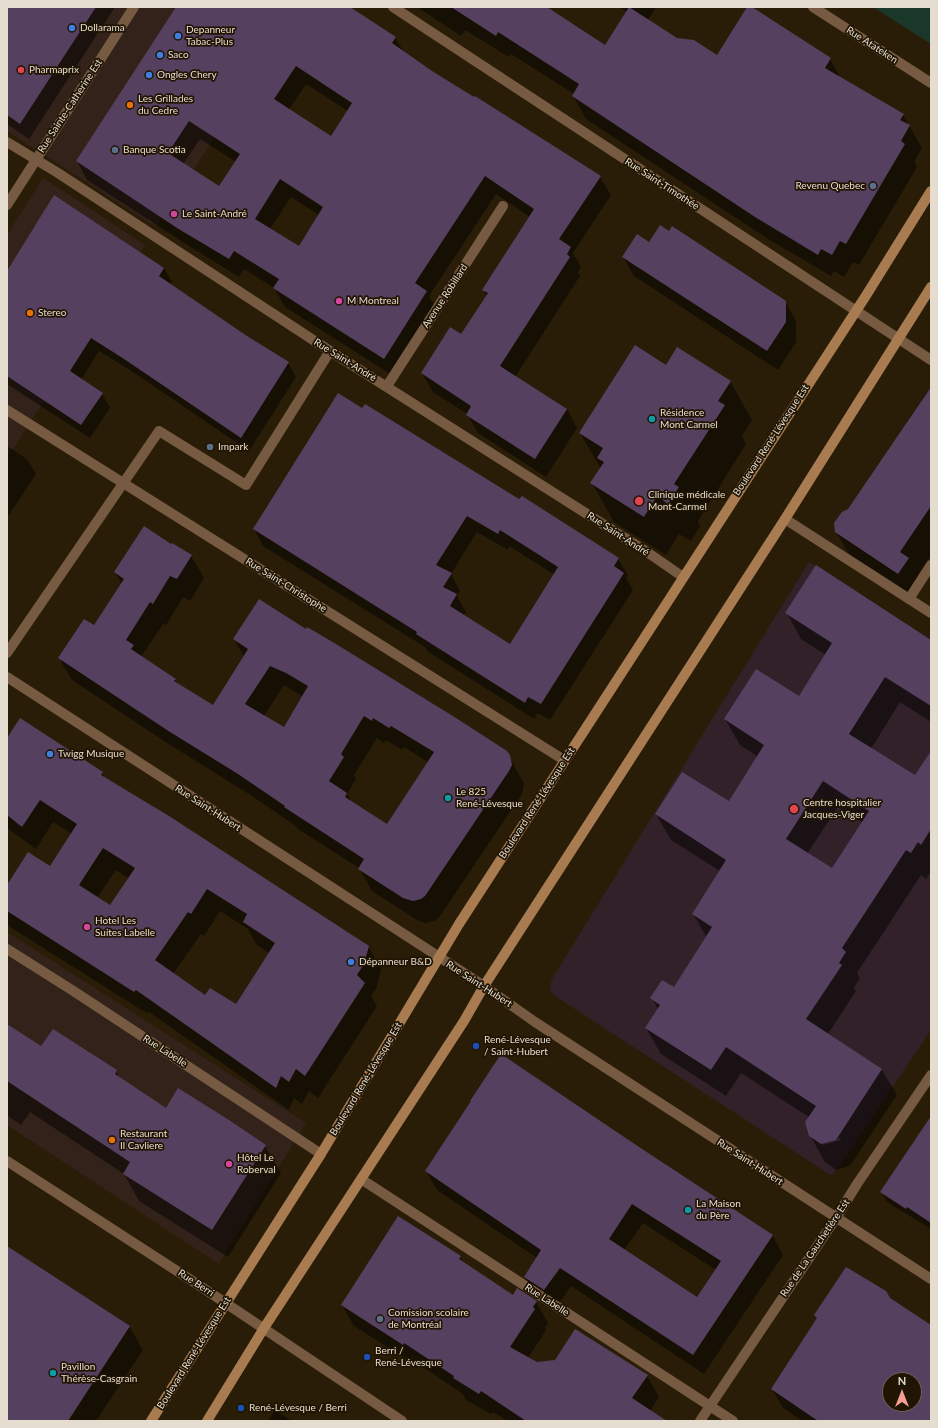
<!DOCTYPE html>
<html>
<head>
<meta charset="utf-8">
<style>
	body { margin:0 }
	#map { position:relative; width:938px; height:1428px; overflow:hidden; background:#2a1d08; font-family:Lato,sans-serif }
	canvas { display:block }
	.frame { position:absolute; inset:0; border:8px solid #e6ddd1; pointer-events:none }
	.north { position:absolute; left:882px; top:1372px; width:40px; height:40px; box-sizing:border-box; background:#201402; border:1px solid #6f6455; border-radius:50%; rotate:0deg; font-size:11px; font-weight:700; line-height:16px; text-align:center; color:#e6ddd1 }
	.north::after { content:''; display:block; margin:auto; width:14px; height:18px; background:#f59c94; clip-path:polygon(50% 0,100% 100%,50% 72%,0 100%) }
</style>
</head>
<body>
<div id="map">
<canvas width="938" height="1428"></canvas>
<div class="frame"></div>
<div class="north">N</div>
</div>
<script>
const ctx = document.querySelector('canvas').getContext('2d');
ctx.lineJoin = 'round';
function fill(path, color) { ctx.fillStyle = color; ctx.fill(path, 'evenodd'); }
const poly = rows => new Path2D(rows.map(r => 'M' + r).join(''));
function stroke(path, color, width, dash) { ctx.strokeStyle = color; ctx.lineWidth = width; ctx.lineCap = dash ? 'butt' : 'round'; ctx.setLineDash(dash || []); ctx.stroke(path); }
function drawText(font, color, halo, rows, align = 'center') {
  ctx.font = font + ' Lato,sans-serif'; ctx.lineWidth = 3.5; ctx.setLineDash([]); ctx.textBaseline = 'middle'; ctx.strokeStyle = halo; ctx.fillStyle = color; for (const [text, x, y, turn = 0] of rows) {
    ctx.save(); ctx.translate(x, y); ctx.rotate((+turn || 0) * Math.PI / 180); ctx.textAlign = isNaN(turn) ? turn : align; if (halo) ctx.strokeText(text, 0, 0); ctx.fillText(text, 0, 0); ctx.restore();
  }
}
const commercial = poly([
	[7,7,300,7,156,227,7,131],
	[43,178,145,245,7,458,7,235],
	[7,932,306,1123,219,1264,7,1125]
]);
const medical = poly([
	[809,562,931,640,931,1030,834,1173,832,1175,829,1174,555,996,551,992,550,986,552,979]
]);
const green = poly([
	[873,7,931,7,931,44]
]);
const shadow = poly([
	[7,7,115,7,29,139,7,124],
	[178,7,348,7,395,38,404,52,432,72,600,177,611,195,573,253,581,267,578,272,580,276,515,377,567,409,577,428,546,477,478,433,467,414,433,392,422,373,461,336,487,296,484,290,530,217,496,194,429,296,437,310,395,377,285,307,274,288,244,269,239,277,189,246,87,180,77,161],
	[306,84,348,111,331,137,289,110],
	[200,139,236,162,219,188,183,164],
	[291,197,319,215,300,247,270,229],
	[417,7,545,7,605,46,627,12,619,7,656,7,648,20,676,39,717,56,748,7,750,7,830,59,841,79,903,115,922,148,914,162,917,167,859,265,853,262,844,277,834,271,831,276,768,239,586,119,573,96,574,94,511,54,509,57,465,30,461,36],
	[650,243,785,301,796,321,796,342,778,370,634,276,623,257],
	[164,268,172,282,170,285,247,337,288,363,296,377,249,451,130,370,99,351,81,380,102,394,110,408,90,438,7,384,7,271],
	[666,366,730,381,752,420,742,436,746,444,698,521,700,526,691,541,679,534,666,555,614,522,592,483,601,469,580,433],
	[928,390,931,392,931,555,918,575,924,585,914,600,852,559,836,532],
	[362,410,618,559,628,575,626,578,633,590,550,720,538,713,534,719,427,651,425,647,263,546,254,529],
	[477,532,508,550,509,546,555,575,510,645,463,616,466,612,457,596,460,591,451,574],
	[7,446,27,459,36,474,7,518],
	[172,545,191,556,204,578,190,601,183,597,166,625,163,624,141,657,175,680,178,684,214,706,244,657,234,639,307,630,506,752,524,783,522,794,438,919,434,921,426,923,417,920,372,891,359,868,298,829,296,826,252,796,164,741,72,680,59,658,94,626,122,584,115,572],
	[284,685,303,697,284,729,264,716],
	[377,738,384,743,386,740,402,750,404,747,428,762,387,825,352,803,347,794,356,779,354,775],
	[817,567,931,640,931,722,900,702,871,749,915,777,931,752,931,871,926,879,921,875,857,973,860,978,854,988,856,991,828,1034,882,1070,897,1095,850,1166,836,1170,825,1162,810,1135,809,1117,741,1073,726,1096,661,1054,646,1028,658,1009,652,998,674,989,707,938,693,914,720,871,671,840,656,814,729,803,758,757,740,745,725,719,799,697,826,655,801,639,787,613],
	[838,807,863,823,832,870,807,854],
	[840,1138,841,1140,823,1145,823,1143],
	[7,740,102,773,105,779,368,946,381,969,377,987,371,996,377,1006,318,1098,309,1091,302,1104,294,1098,289,1110,149,1012,148,1014,10,927,7,922,7,887,50,867,72,834,53,822,36,849,7,828],
	[116,870,129,878,110,907,97,898],
	[220,911,248,929,257,945,269,953,236,1005,205,996,173,974,201,934,204,936],
	[7,1025,41,1047,116,1071,121,1080,166,1109,265,1146,281,1173,228,1257,139,1201,124,1174,30,1112,21,1125,7,1115],
	[931,1123,931,1229,887,1202,882,1192],
	[639,1148,773,1236,783,1255,704,1374,571,1286,555,1309,536,1296,525,1277,537,1258,437,1190,426,1171],
	[643,1223,716,1270,697,1298,624,1250],
	[7,1247,129,1326,143,1350,96,1421,7,1421],
	[460,1257,464,1264,513,1297,536,1302,548,1323,545,1328,546,1330,528,1358,537,1363,556,1361,575,1330,647,1376,659,1397,650,1411,665,1421,508,1421,493,1412,491,1414,466,1400,463,1394,417,1363,416,1365,354,1326,342,1305],
	[890,1299,931,1327,931,1421,803,1421,783,1408,772,1389,818,1320,815,1315],
	[890,1380,914,1380,914,1404,890,1404],
	[275,1410,292,1421,268,1421]
]);
const building = poly([
	[7,7,96,7,20,124,7,115],
	[176,7,350,7,396,37,392,43,432,71,474,97,475,96,601,176,559,239,571,247,567,254,570,257,500,366,567,409,535,459,466,415,471,406,421,373,450,327,461,334,488,293,482,290,534,209,485,176,415,283,427,291,384,359,273,288,279,279,234,251,229,259,177,228,76,161],
	[296,66,352,103,331,136,274,99],
	[189,121,240,154,219,186,168,153],
	[280,179,323,207,299,246,255,219],
	[451,7,547,7,605,45,629,7,677,38,694,40,717,55,747,7,752,7,831,58,825,68,904,114,900,120,910,125,901,141,905,144,846,244,840,241,832,255,821,249,818,255,755,217,572,96,579,84,498,32,496,36],
	[54,195,164,268,159,276,247,336,289,362,241,438,121,357,91,338,70,371,103,393,81,425,7,376,7,271],
	[660,225,669,231,672,226,786,301,786,322,767,351,622,257,637,234,649,242],
	[635,345,666,365,677,347,731,381,718,401,725,405,674,484,679,487,668,504,657,496,644,517,590,483,604,462,597,458,603,448,579,433],
	[931,387,931,506,900,552,909,558,898,574,835,532,834,523,842,512,848,509],
	[338,393,362,408,365,404,519,499,522,496,619,558,614,566,624,573,541,704,528,697,525,703,416,634,417,632,253,529],
	[467,516,498,534,500,530,558,567,510,644,450,606,457,594,443,587,452,573,436,565],
	[144,526,171,544,172,543,192,555,177,579,170,576,153,604,150,602,126,640,134,645,131,649,176,679,174,681,213,705,248,649,233,639,259,599,306,629,307,627,336,644,456,718,507,751,510,755,512,765,509,771,425,896,421,899,413,901,403,898,358,869,364,859,284,807,285,806,238,774,170,732,58,658,84,619,94,625,124,579,114,572],
	[270,666,286,673,308,686,284,727,245,704],
	[364,716,372,721,373,718,389,728,391,726,434,752,387,824,345,797,347,793,329,781,344,757,341,754],
	[816,565,931,640,931,706,885,677,849,734,915,775,931,751,931,829,921,845,918,842,911,853,906,850,842,948,846,952,839,963,842,965,806,1019,882,1069,836,1140,821,1144,809,1136,805,1122,816,1106,726,1047,711,1070,645,1028,660,1005,650,998,662,980,674,987,712,927,692,914,726,860,655,814,682,772,729,801,764,745,724,719,756,669,799,696,832,643,785,613],
	[823,781,869,811,832,868,786,839],
	[20,718,103,772,101,775,169,816,369,946,364,964,357,975,365,983,305,1076,296,1069,289,1082,281,1076,276,1088,136,990,134,992,7,911,7,885,28,852,50,866,77,824,40,800,22,827,7,815,7,738],
	[103,848,135,868,110,905,79,885],
	[207,889,247,914,243,922,275,943,236,1004,210,988,205,995,155,960,188,912,191,914],
	[7,1024,41,1046,53,1029,117,1070,115,1074,166,1108,178,1088,229,1120,266,1145,212,1230,123,1174,130,1162,7,1081],
	[501,1054,639,1147,773,1235,693,1355,560,1268,544,1290,524,1277,541,1250,425,1171,471,1101,470,1101],
	[632,1204,721,1261,697,1297,609,1239],
	[931,1116,931,1223,907,1207,906,1209,880,1192],
	[398,1216,461,1256,459,1259,513,1295,517,1288,537,1301,533,1307,535,1309,510,1347,537,1362,555,1360,575,1329,648,1375,632,1398,667,1421,526,1421,481,1391,479,1394,453,1378,454,1376,404,1343,403,1345,341,1305],
	[7,1246,130,1326,68,1421,7,1421],
	[846,1267,886,1291,890,1298,931,1325,931,1421,818,1421,771,1389,817,1318,814,1315],
	[890,1380,914,1380,914,1404,890,1404]
]);
const service = poly([
	[909,599,931,565],
	[7,653,159,431,246,485,330,351]
]);
const minor = poly([
	[393,7,931,360],
	[813,7,931,83],
	[7,142,58,173,330,351,647,552,683,577],
	[387,386,503,206],
	[7,410,564,760],
	[785,519,931,613],
	[7,677,484,986,535,1022,931,1279],
	[7,949,75,992,321,1154],
	[361,1179,733,1421],
	[700,1421,836,1218,857,1184,931,1075]
]);
const tertiary = poly([
	[7,205,134,7],
	[7,1161,194,1282,402,1421]
]);
const secondary = poly([
	[151,1421,321,1154,459,924,867,294,931,191],
	[207,1421,264,1328,464,1021,484,986,785,519,931,287]
]);
const markers = [
	[72,28,4,"#3f7fe0"],
	[178,36,4,"#3f7fe0"],
	[160,55,4,"#3f7fe0"],
	[21,70,4,"#e0444e"],
	[149,75,4,"#3f7fe0"],
	[130,105,4,"#e8710a"],
	[115,150,4,"#5c6f8a"],
	[873,186,4,"#5c6f8a"],
	[174,214,4,"#d1479c"],
	[339,301,4,"#d1479c"],
	[30,313,4,"#e8710a"],
	[652,419,4,"#0f9aa8"],
	[210,447,4,"#5c6f8a"],
	[639,501,5,"#e0444e"],
	[50,754,4,"#3f7fe0"],
	[448,798,4,"#0f9aa8"],
	[794,809,5,"#e0444e"],
	[87,927,4,"#d1479c"],
	[351,962,4,"#3f7fe0"],
	[476,1046,4,"#1a4fb4"],
	[112,1140,4,"#e8710a"],
	[229,1164,4,"#d1479c"],
	[688,1210,4,"#0f9aa8"],
	[380,1319,4,"#5c6f8a"],
	[367,1357,4,"#1a4fb4"],
	[53,1373,4,"#0f9aa8"],
	[241,1408,4,"#1a4fb4"]
];
const poiNames = [
	["Dollarama",80,28],
	["Depanneur",186,30],
	["Tabac-Plus",186,42],
	["Saco",168,55],
	["Pharmaprix",29,70],
	["Ongles Chery",157,75],
	["Les Grillades",138,99],
	["du Cedre",138,111],
	["Banque Scotia",123,150],
	["Revenu Quebec",865,186,"right"],
	["Le Saint-André",182,214],
	["M Montreal",347,301],
	["Stereo",38,313],
	["Résidence",660,413],
	["Mont Carmel",660,425],
	["Impark",218,447],
	["Clinique médicale",648,495],
	["Mont-Carmel",648,507],
	["Twigg Musique",58,754],
	["Le 825",456,792],
	["René-Lévesque",456,804],
	["Centre hospitalier",803,803],
	["Jacques-Viger",803,815],
	["Hotel Les",95,921],
	["Suites Labelle",95,933],
	["Dépanneur B&D",359,962],
	["René-Lévesque",484,1040],
	["/ Saint-Hubert",484,1052],
	["Restaurant",120,1134],
	["Il Cavliere",120,1146],
	["Hôtel Le",237,1158],
	["Roberval",237,1170],
	["La Maison",696,1204],
	["du Père",696,1216],
	["Comission scolaire",388,1313],
	["de Montréal",388,1325],
	["Berri /",375,1351],
	["René-Lévesque",375,1363],
	["Pavillon",61,1367],
	["Thérèse-Casgrain",61,1379],
	["René-Lévesque / Berri",249,1408]
];
const streetNames = [
	["Rue Atateken",872,45,33],
	["Rue Sainte-Catherine Est",70,106,-57],
	["Rue Saint-Timothée",662,184,33],
	["Avenue Robillard",445,296,-57],
	["Rue Saint-André",345,360,32],
	["Boulevard René-Lévesque Est",771,440,-57],
	["Rue Saint-André",618,534,33],
	["Rue Saint-Christophe",286,585,32],
	["Boulevard René-Lévesque Est",537,803,-57],
	["Rue Saint-Hubert",208,808,33],
	["Rue Saint-Hubert",479,984,33],
	["Rue Labelle",165,1051,33],
	["Boulevard René-Lévesque Est",366,1079,-59],
	["Rue Saint-Hubert",750,1162,33],
	["Rue de La Gauchetière Est",815,1248,-56],
	["Rue Berri",196,1283,33],
	["Rue Labelle",547,1300,33],
	["Boulevard René-Lévesque Est",194,1353,-58]
];
fill(commercial, '#33221a');
fill(medical, '#322129');
fill(green, '#19382a');
fill(shadow, '#0007');
fill(building, '#554060');
stroke(service, '#765a41', 10);
stroke(minor, '#765a41', 10);
stroke(tertiary, '#765a41', 10);
stroke(secondary, '#a87b51', 10);
for (const [x, y, r, color] of markers) { const dot = new Path2D(); dot.arc(x, y, r, 0, 2 * Math.PI); ctx.fillStyle = color; ctx.fill(dot); stroke(dot, '#201402', 1.5); }
drawText('10px', '#e6ddd1', '#201402', poiNames, 'left');
drawText('10px', '#e6ddd1', '#201402', streetNames);
</script>
</body>
</html>
